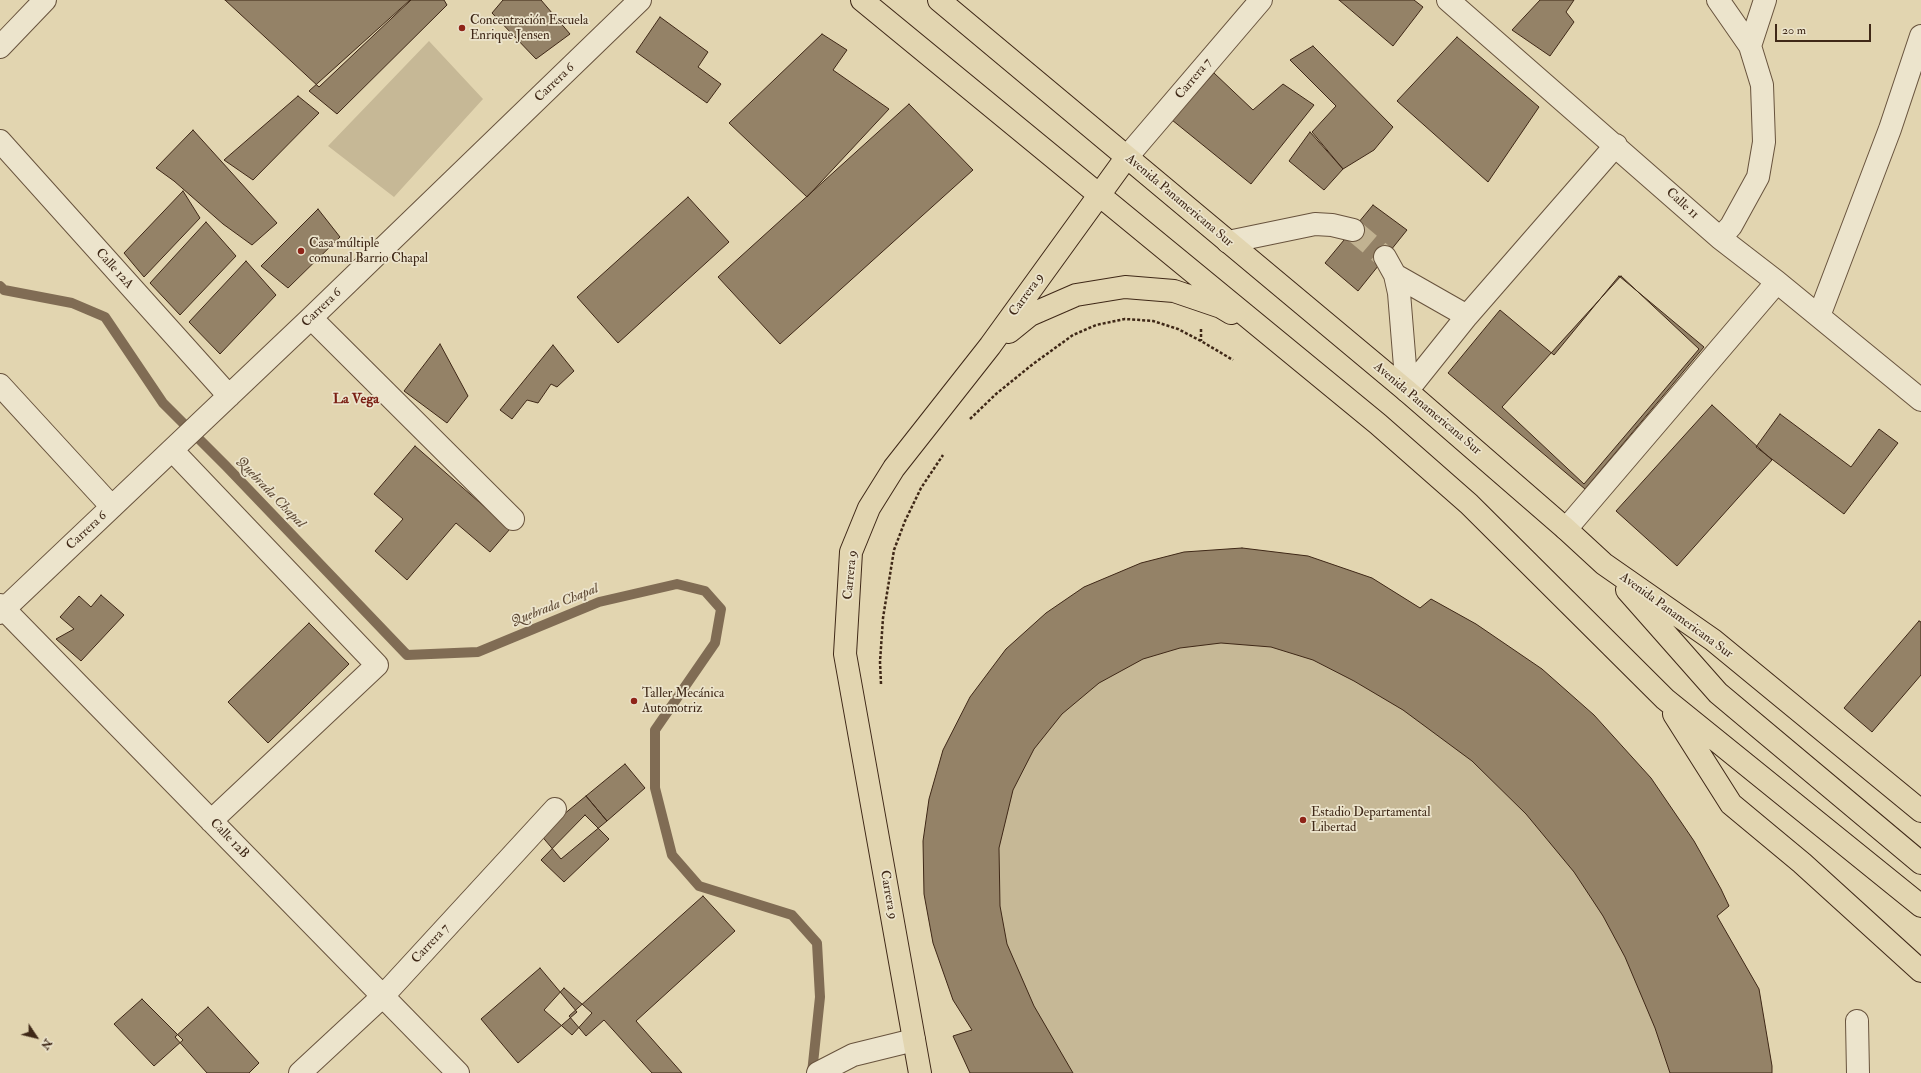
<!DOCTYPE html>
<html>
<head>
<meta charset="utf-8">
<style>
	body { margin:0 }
	#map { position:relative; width:1921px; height:1073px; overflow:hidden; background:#e2d5b0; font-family:"IM FELL Double Pica",serif }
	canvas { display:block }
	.north { position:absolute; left:16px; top:1017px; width:40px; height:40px; -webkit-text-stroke:3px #ece4cc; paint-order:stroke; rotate:125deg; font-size:11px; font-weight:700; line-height:16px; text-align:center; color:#3f2817 }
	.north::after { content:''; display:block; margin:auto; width:14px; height:18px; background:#3f2817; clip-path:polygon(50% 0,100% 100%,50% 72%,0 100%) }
	.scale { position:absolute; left:1775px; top:24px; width:96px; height:18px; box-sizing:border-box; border:2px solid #3f2817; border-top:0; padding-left:5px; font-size:12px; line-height:14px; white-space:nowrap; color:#3f2817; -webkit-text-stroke:3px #ece4cc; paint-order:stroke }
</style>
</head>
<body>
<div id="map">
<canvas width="1921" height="1073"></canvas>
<div class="north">N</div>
<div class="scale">20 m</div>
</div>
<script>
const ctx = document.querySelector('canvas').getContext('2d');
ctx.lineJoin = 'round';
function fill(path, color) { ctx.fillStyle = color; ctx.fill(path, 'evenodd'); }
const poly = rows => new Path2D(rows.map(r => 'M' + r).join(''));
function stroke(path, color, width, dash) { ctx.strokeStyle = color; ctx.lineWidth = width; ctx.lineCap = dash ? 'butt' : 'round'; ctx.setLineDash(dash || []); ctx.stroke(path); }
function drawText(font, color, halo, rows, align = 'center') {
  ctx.font = font + ' "IM FELL Double Pica",serif'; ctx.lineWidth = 3.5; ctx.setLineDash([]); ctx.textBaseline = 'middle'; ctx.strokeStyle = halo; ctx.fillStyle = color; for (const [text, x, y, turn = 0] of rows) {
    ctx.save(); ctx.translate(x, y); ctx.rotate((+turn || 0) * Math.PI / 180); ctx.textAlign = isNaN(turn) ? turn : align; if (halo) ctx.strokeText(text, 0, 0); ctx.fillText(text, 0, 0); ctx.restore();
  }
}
const green = poly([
	[429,41,483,99,394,197,328,146],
	[1242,548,1308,556,1372,578,1420,608,1431,599,1476,624,1651,778,1694,841,1729,906,1717,916,1759,989,1772,1066,1772,1073,970,1073,953,1036,972,1030,953,1000,933,943,924,894,923,841,929,799,943,750,970,697,1006,649,1046,613,1084,587,1141,563,1184,552]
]);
const stream = poly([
	[0,286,4,290,72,303,105,317,163,403,226,466,407,655,478,652,599,602,677,584,705,591,721,609,715,643,655,730,655,788,672,855,699,886,792,915,817,943,820,997,812,1073]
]);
const building = poly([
	[225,0,411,0,319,87,225,0],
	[410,0,444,0,447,5,337,114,309,91,410,0],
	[503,0,541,0,570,34,536,59,492,13,503,0],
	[1339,0,1414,0,1423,7,1393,46,1339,0],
	[1540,0,1574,0,1566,12,1574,22,1550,56,1512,30,1540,0],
	[660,17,708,52,698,67,721,84,707,103,636,52,660,17],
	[822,34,847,50,833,70,889,109,807,197,729,123,822,34],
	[1457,37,1539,107,1488,182,1397,101,1457,37],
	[1313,46,1393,127,1374,150,1343,169,1312,132,1336,106,1290,60,1313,46],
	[1214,73,1253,110,1283,84,1314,105,1251,184,1172,120,1214,73],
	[298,96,319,113,253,180,224,160,298,96],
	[909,104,973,170,780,344,718,277,909,104],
	[193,130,277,223,252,245,223,224,174,181,156,168,193,130],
	[1310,132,1343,169,1324,190,1289,161,1310,132],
	[183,191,200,218,144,277,124,253,183,191],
	[688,197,729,242,618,343,577,297,688,197],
	[1373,205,1407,230,1358,291,1325,263,1373,205],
	[318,209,340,237,288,288,261,266,318,209],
	[206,222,236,256,180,315,150,283,206,222],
	[246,261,276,295,220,354,189,322,246,261],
	[1619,276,1704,347,1585,489,1448,373,1500,310,1554,355,1619,276],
	[1621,276,1699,349,1584,484,1502,407,1621,276],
	[440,344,468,396,447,423,404,391,440,344],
	[553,345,574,371,557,387,551,384,538,403,527,400,512,419,500,410,553,345],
	[1712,405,1772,460,1677,566,1616,511,1712,405],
	[1780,414,1851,467,1879,429,1898,443,1844,514,1756,447,1780,414],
	[415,446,510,529,490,552,456,523,407,580,375,551,403,519,374,494,415,446],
	[1242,548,1308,556,1372,578,1420,608,1431,599,1476,624,1542,669,1594,715,1651,778,1694,841,1721,889,1729,906,1717,916,1759,989,1772,1066,1772,1073,1670,1073,1655,1028,1625,957,1603,916,1574,872,1526,814,1472,761,1403,710,1354,681,1313,660,1271,647,1221,643,1180,648,1143,659,1099,683,1062,714,1034,749,1013,790,999,848,1000,906,1007,944,1034,1006,1073,1073,970,1073,953,1036,972,1030,953,1000,933,943,924,894,923,841,929,799,943,750,970,697,1006,649,1046,613,1084,587,1141,563,1184,552,1242,548],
	[101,595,124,615,81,661,56,639,74,629,60,617,79,596,91,607,101,595],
	[1919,621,1921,622,1921,675,1872,732,1844,708,1919,621],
	[309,623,349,664,268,743,228,702,309,623],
	[625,764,645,788,607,821,586,796,625,764],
	[586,796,607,821,561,859,540,834,586,796],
	[585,815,609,839,564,882,541,860,585,815],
	[703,896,735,931,636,1021,682,1073,652,1073,604,1020,586,1036,569,1016,703,896],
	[540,968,577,1012,518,1063,481,1019,540,968],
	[564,988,592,1013,572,1035,544,1010,564,988],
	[142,999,183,1040,154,1066,114,1024,142,999],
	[208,1007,259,1063,249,1073,207,1073,175,1037,208,1007]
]);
const minorTunnel = poly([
	[1353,230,1385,257]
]);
const path = poly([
	[1201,329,1201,341],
	[970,419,996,394,1033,364,1073,335,1096,325,1125,319,1153,321,1178,329,1201,341,1233,360],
	[881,684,880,662,883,618,894,550,905,521,921,488,943,455]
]);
const minor = poly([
	[1448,0,1720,238,1777,282,1921,400],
	[1718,0,1750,46,1762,85,1764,142,1758,177,1731,226,1720,238],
	[1750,46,1765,0],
	[0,47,45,0],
	[0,141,229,396],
	[1126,158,1261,0],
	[1228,242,1315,224,1332,225,1353,230],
	[1385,257,1395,275,1399,293,1407,391],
	[1395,275,1467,316],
	[1819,316,1890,129,1921,36],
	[311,318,513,519],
	[0,385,112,507],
	[1407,391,1467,316,1616,145],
	[172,450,377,665,211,821],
	[1566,529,1777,282],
	[0,605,458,1073],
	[0,613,311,318,640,0],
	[1857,1021,1858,1073],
	[300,1073,383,996,555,809],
	[818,1073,853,1055,914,1040]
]);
const major = poly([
	[862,0,1378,424,1469,504,1665,699,1921,906],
	[939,0,1407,391,1566,529,1604,564,1713,640,1921,811],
	[1009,332,1030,315,1076,295,1125,287,1174,291,1221,307,1231,313],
	[1627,590,1718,693,1921,863],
	[1674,714,1731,804,1802,863,1921,971],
	[920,1073,845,654,851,552,869,508,894,468,990,346,1126,158]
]);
const markers = [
	[462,28,4,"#8f2418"],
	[301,251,4,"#8f2418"],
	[634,701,4,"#8f2418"],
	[1303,820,4,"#8f2418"]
];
const poiNames = [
	["Concentración Escuela",470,21],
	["Enrique Jensen",470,36],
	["Casa múltiple",309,244],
	["comunal Barrio Chapal",309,259],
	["Taller Mecánica",642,694],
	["Automotriz",642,709],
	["Estadio Departamental",1311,813],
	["Libertad",1311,828]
];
const streetNames = [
	["Carrera 7",1194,79,-50],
	["Carrera 6",555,83,-44],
	["Avenida Panamericana Sur",1179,201,40],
	["Calle 11",1682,204,42],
	["Calle 12A",114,269,48],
	["Carrera 9",1027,295,-54],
	["Carrera 6",322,308,-44],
	["Avenida Panamericana Sur",1427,409,40],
	["Carrera 6",87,531,-43],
	["Carrera 9",851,575,-84],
	["Avenida Panamericana Sur",1676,616,36],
	["Calle 12B",229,839,46],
	["Carrera 9",888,895,80],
	["Carrera 7",431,944,-47]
];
const neighbourhoodNames = [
	["La Vega",356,400]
];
const waterNames = [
	["Quebrada Chapal",270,493,46],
	["Quebrada Chapal",555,606,-22]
];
fill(green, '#c6b896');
stroke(stream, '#806c54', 10);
fill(building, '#948267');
stroke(building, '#3f2817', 1);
stroke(minorTunnel, '#c1b291', 22, [22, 11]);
stroke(minor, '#68533d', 24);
stroke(major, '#3f2817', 24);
stroke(path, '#3f2817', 2.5, [3, 2]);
stroke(minor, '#ece4cc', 22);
stroke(major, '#e2d5b0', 22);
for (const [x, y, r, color] of markers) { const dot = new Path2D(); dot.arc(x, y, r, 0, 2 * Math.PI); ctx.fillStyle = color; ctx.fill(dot); stroke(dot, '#ece4cc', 1.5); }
drawText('13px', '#3f2817', '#ece4cc', poiNames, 'left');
drawText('13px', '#3f2817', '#ece4cc', streetNames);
drawText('bold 14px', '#7a1f14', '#ece4cc', neighbourhoodNames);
drawText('italic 14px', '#5f4a35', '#ece4cc', waterNames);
</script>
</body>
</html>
